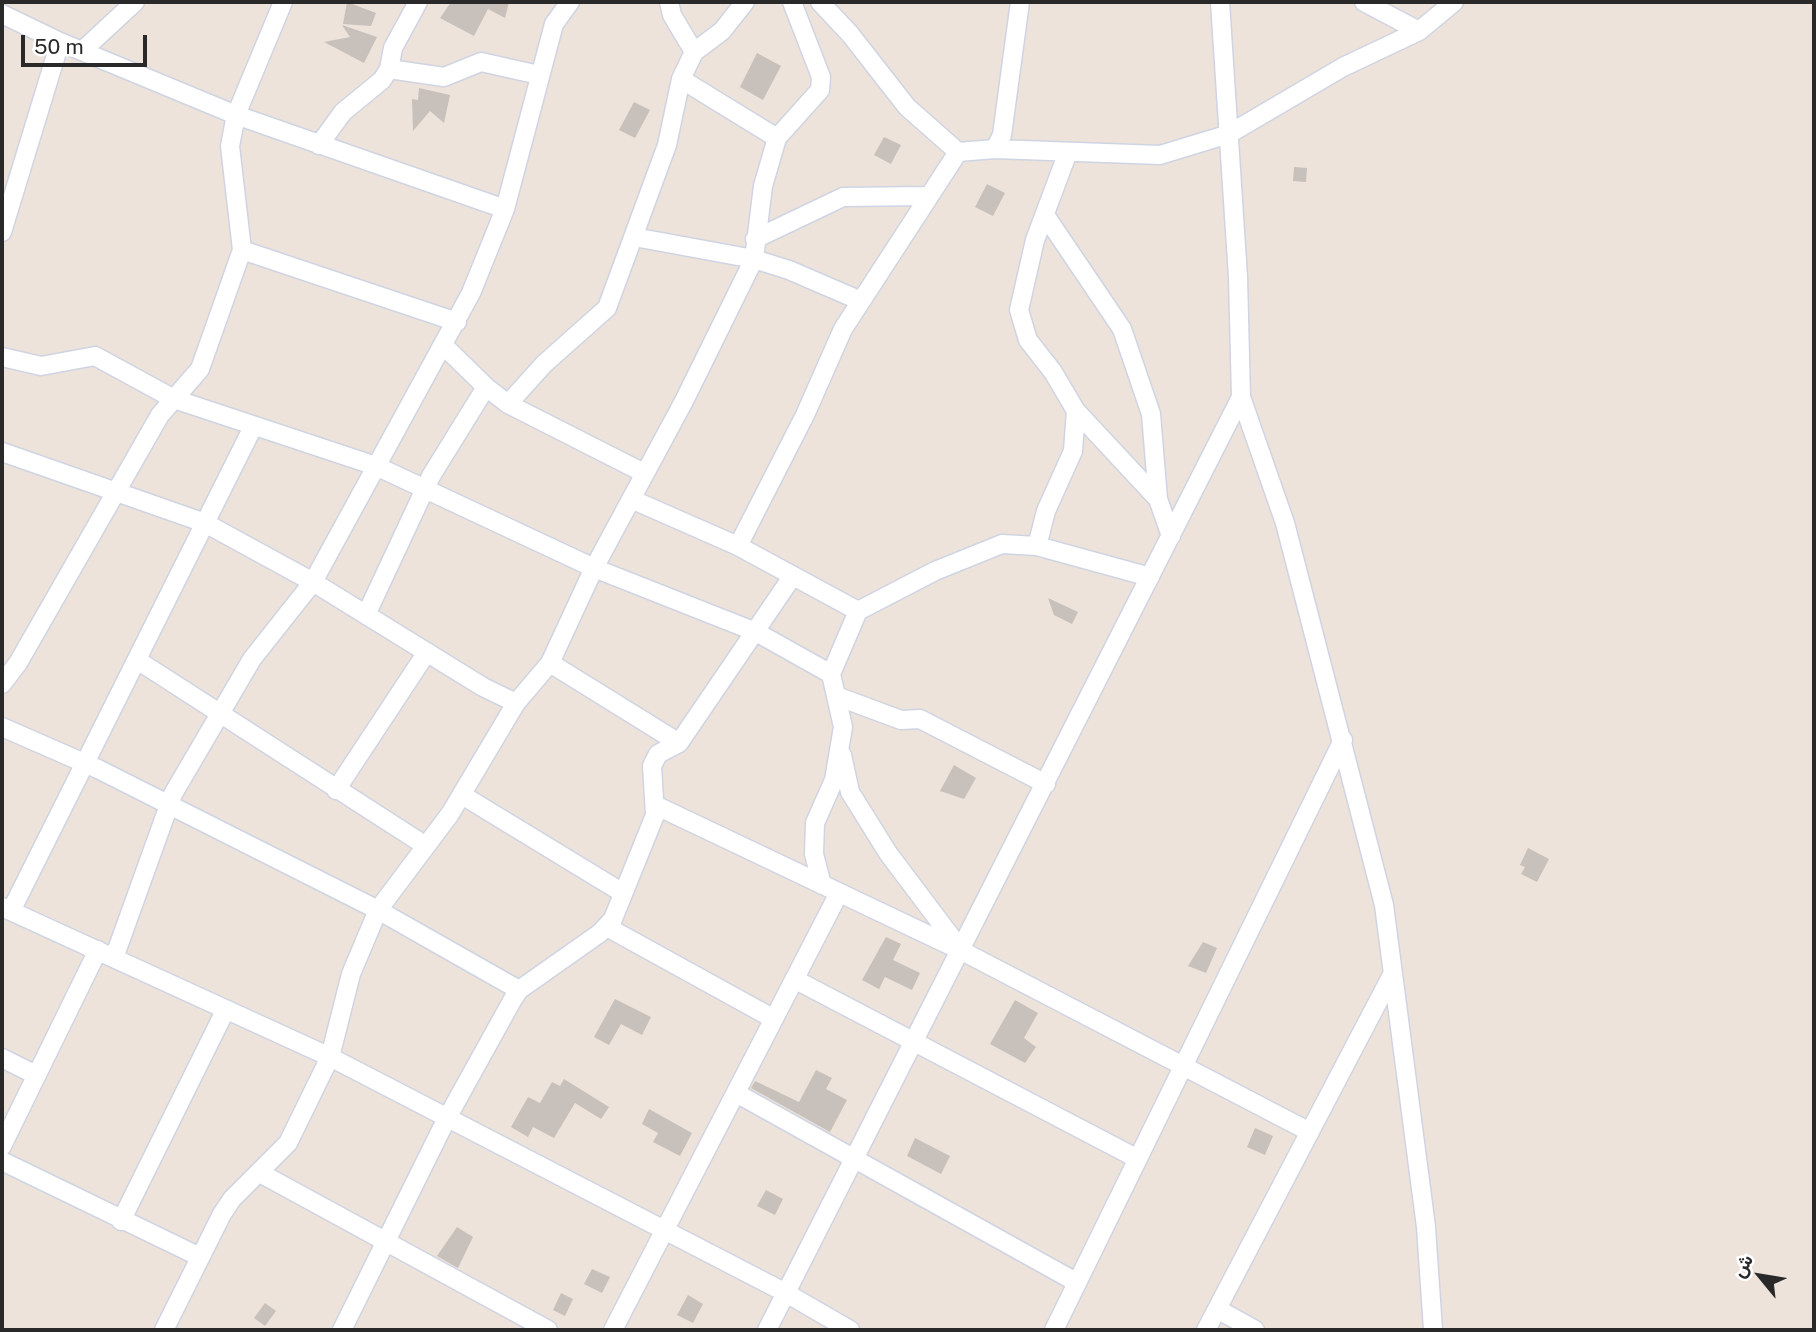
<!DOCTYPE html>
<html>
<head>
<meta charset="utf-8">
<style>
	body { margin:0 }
	#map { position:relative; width:1816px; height:1332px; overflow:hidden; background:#ede3da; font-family:"Public Sans",Vazirmatn,sans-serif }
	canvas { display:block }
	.frame { position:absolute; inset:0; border:4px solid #292929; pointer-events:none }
	.north { position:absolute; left:1725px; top:1241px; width:70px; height:70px; -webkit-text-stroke:5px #fff; paint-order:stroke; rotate:300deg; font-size:19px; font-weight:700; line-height:28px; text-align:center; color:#292929 }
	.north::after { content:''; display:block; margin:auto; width:24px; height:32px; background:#292929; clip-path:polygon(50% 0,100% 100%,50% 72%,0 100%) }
	.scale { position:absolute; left:21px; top:35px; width:126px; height:32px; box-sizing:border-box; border:4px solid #292929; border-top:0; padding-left:9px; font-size:21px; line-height:24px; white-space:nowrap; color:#292929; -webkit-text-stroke:5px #fff; paint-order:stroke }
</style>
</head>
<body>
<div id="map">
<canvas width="1816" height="1332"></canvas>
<div class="frame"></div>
<div class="north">ش</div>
<div class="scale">50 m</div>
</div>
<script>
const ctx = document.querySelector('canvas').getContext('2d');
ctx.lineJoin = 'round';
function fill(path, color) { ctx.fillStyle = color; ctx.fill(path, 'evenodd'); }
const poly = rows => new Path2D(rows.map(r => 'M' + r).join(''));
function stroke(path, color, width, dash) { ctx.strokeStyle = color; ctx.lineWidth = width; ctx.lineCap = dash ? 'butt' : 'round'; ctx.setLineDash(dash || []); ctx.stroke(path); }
const building = poly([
	[347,2,376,13,371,26,343,24],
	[451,2,509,2,505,18,488,9,474,36,440,18],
	[342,25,377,37,364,63,324,42,350,37],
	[757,53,781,66,763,100,740,87],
	[419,88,450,95,444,123,430,111,413,131,412,99,418,100],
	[634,102,650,110,635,138,619,130],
	[884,137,901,145,891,164,874,155],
	[1294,167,1307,168,1306,182,1293,181],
	[987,184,1005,193,993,216,975,207],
	[1048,598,1078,612,1072,624,1054,615],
	[954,765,976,778,964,799,940,791],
	[1528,848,1549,859,1537,882,1521,874,1525,867,1520,865],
	[886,937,901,944,893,960,920,973,912,990,885,977,879,989,862,980],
	[1203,942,1217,948,1206,973,1188,966],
	[615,999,651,1017,642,1035,621,1024,609,1045,594,1037],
	[1015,1000,1038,1013,1024,1038,1036,1047,1025,1063,990,1044],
	[816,1070,832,1078,826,1089,847,1100,830,1132,751,1088,755,1081,799,1102],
	[564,1079,609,1107,601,1119,575,1103,554,1138,533,1127,528,1137,511,1127,528,1097,540,1103,552,1082,560,1086],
	[649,1109,692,1133,680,1156,653,1142,658,1133,642,1124],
	[1255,1128,1273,1136,1265,1155,1247,1147],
	[915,1138,950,1156,941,1174,907,1156],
	[766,1190,783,1199,775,1215,757,1206],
	[457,1227,473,1237,458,1268,437,1256],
	[592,1269,610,1277,602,1293,584,1284],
	[561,1293,573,1299,565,1316,553,1310],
	[688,1295,703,1304,693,1323,677,1315],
	[265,1303,276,1311,265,1326,254,1318]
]);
const minor = poly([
	[669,2,672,15,694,52],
	[820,2,850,34,907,107,958,152],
	[1220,2,1238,277,1241,397,1285,523,1384,905,1426,1227,1433,1330],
	[1364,2,1419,31],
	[2,14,60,42,236,115,505,209],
	[82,51,135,2],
	[389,69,444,77,481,62,539,75],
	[681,79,777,138],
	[319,145,343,112,382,80,389,69,393,48,418,2],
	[995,149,1002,135,1020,2],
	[1045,215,1122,329,1151,414,1158,499],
	[2,232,60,42],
	[634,237,754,259,789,270,861,301],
	[755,239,843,197,927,196],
	[242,250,457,322],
	[443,345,486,387,508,404,644,473],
	[2,357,41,366,95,356,174,399,376,466,594,568,756,632,831,674],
	[508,404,544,364,607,308,667,145,681,79,694,52,722,31,745,2],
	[1076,411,1158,499,1171,536],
	[2,452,205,523,313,582,483,687,516,703],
	[631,499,738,546,858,611],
	[738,546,805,415,843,329,958,152,995,149,1160,155,1229,134,1343,67,1419,31,1454,2],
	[1037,546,1046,511,1073,451,1076,411,1053,372,1028,340,1019,310,1035,240,1068,152],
	[366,615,431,476,486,387],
	[137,660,426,846],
	[550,663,679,743],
	[2,684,18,663,160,415,200,369,242,250,230,146,236,115,283,2],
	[839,697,901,720,920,719,1046,784],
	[2,727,98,769,378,910,519,990],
	[842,755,850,792,888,853,961,950],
	[336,790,427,652],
	[462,795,623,893],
	[657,806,962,951,1310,1132],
	[822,885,814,854,815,823,834,780,843,727,831,674,858,611,935,571,1002,544,1037,546,1150,577],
	[2,907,330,1057,786,1293,850,1330],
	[11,911,253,427],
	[607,927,774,1019],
	[114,958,173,794,252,659,313,582,471,293,505,209,554,24,570,2],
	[794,979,1138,1159],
	[2,1058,36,1075],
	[736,1093,1076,1282],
	[2,1146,98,950],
	[2,1161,200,1257],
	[260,1173,548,1330],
	[121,1221,225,1011],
	[1217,1309,1255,1330],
	[164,1330,222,1214,232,1199,288,1143,330,1057,351,974,378,910,450,814,516,703,550,663,594,568,684,401,754,259,763,186,777,138,820,90,821,77,792,2],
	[342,1330,446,1120,513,999,519,990,600,933,613,919,655,815,652,766,658,754,679,743,792,577],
	[613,1330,839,893],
	[767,1330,1241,397],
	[1054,1330,1343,740],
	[1206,1330,1393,973]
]);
fill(building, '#c8c0ba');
stroke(minor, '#cfd4e3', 21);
stroke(minor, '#fff', 18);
</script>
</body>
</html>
